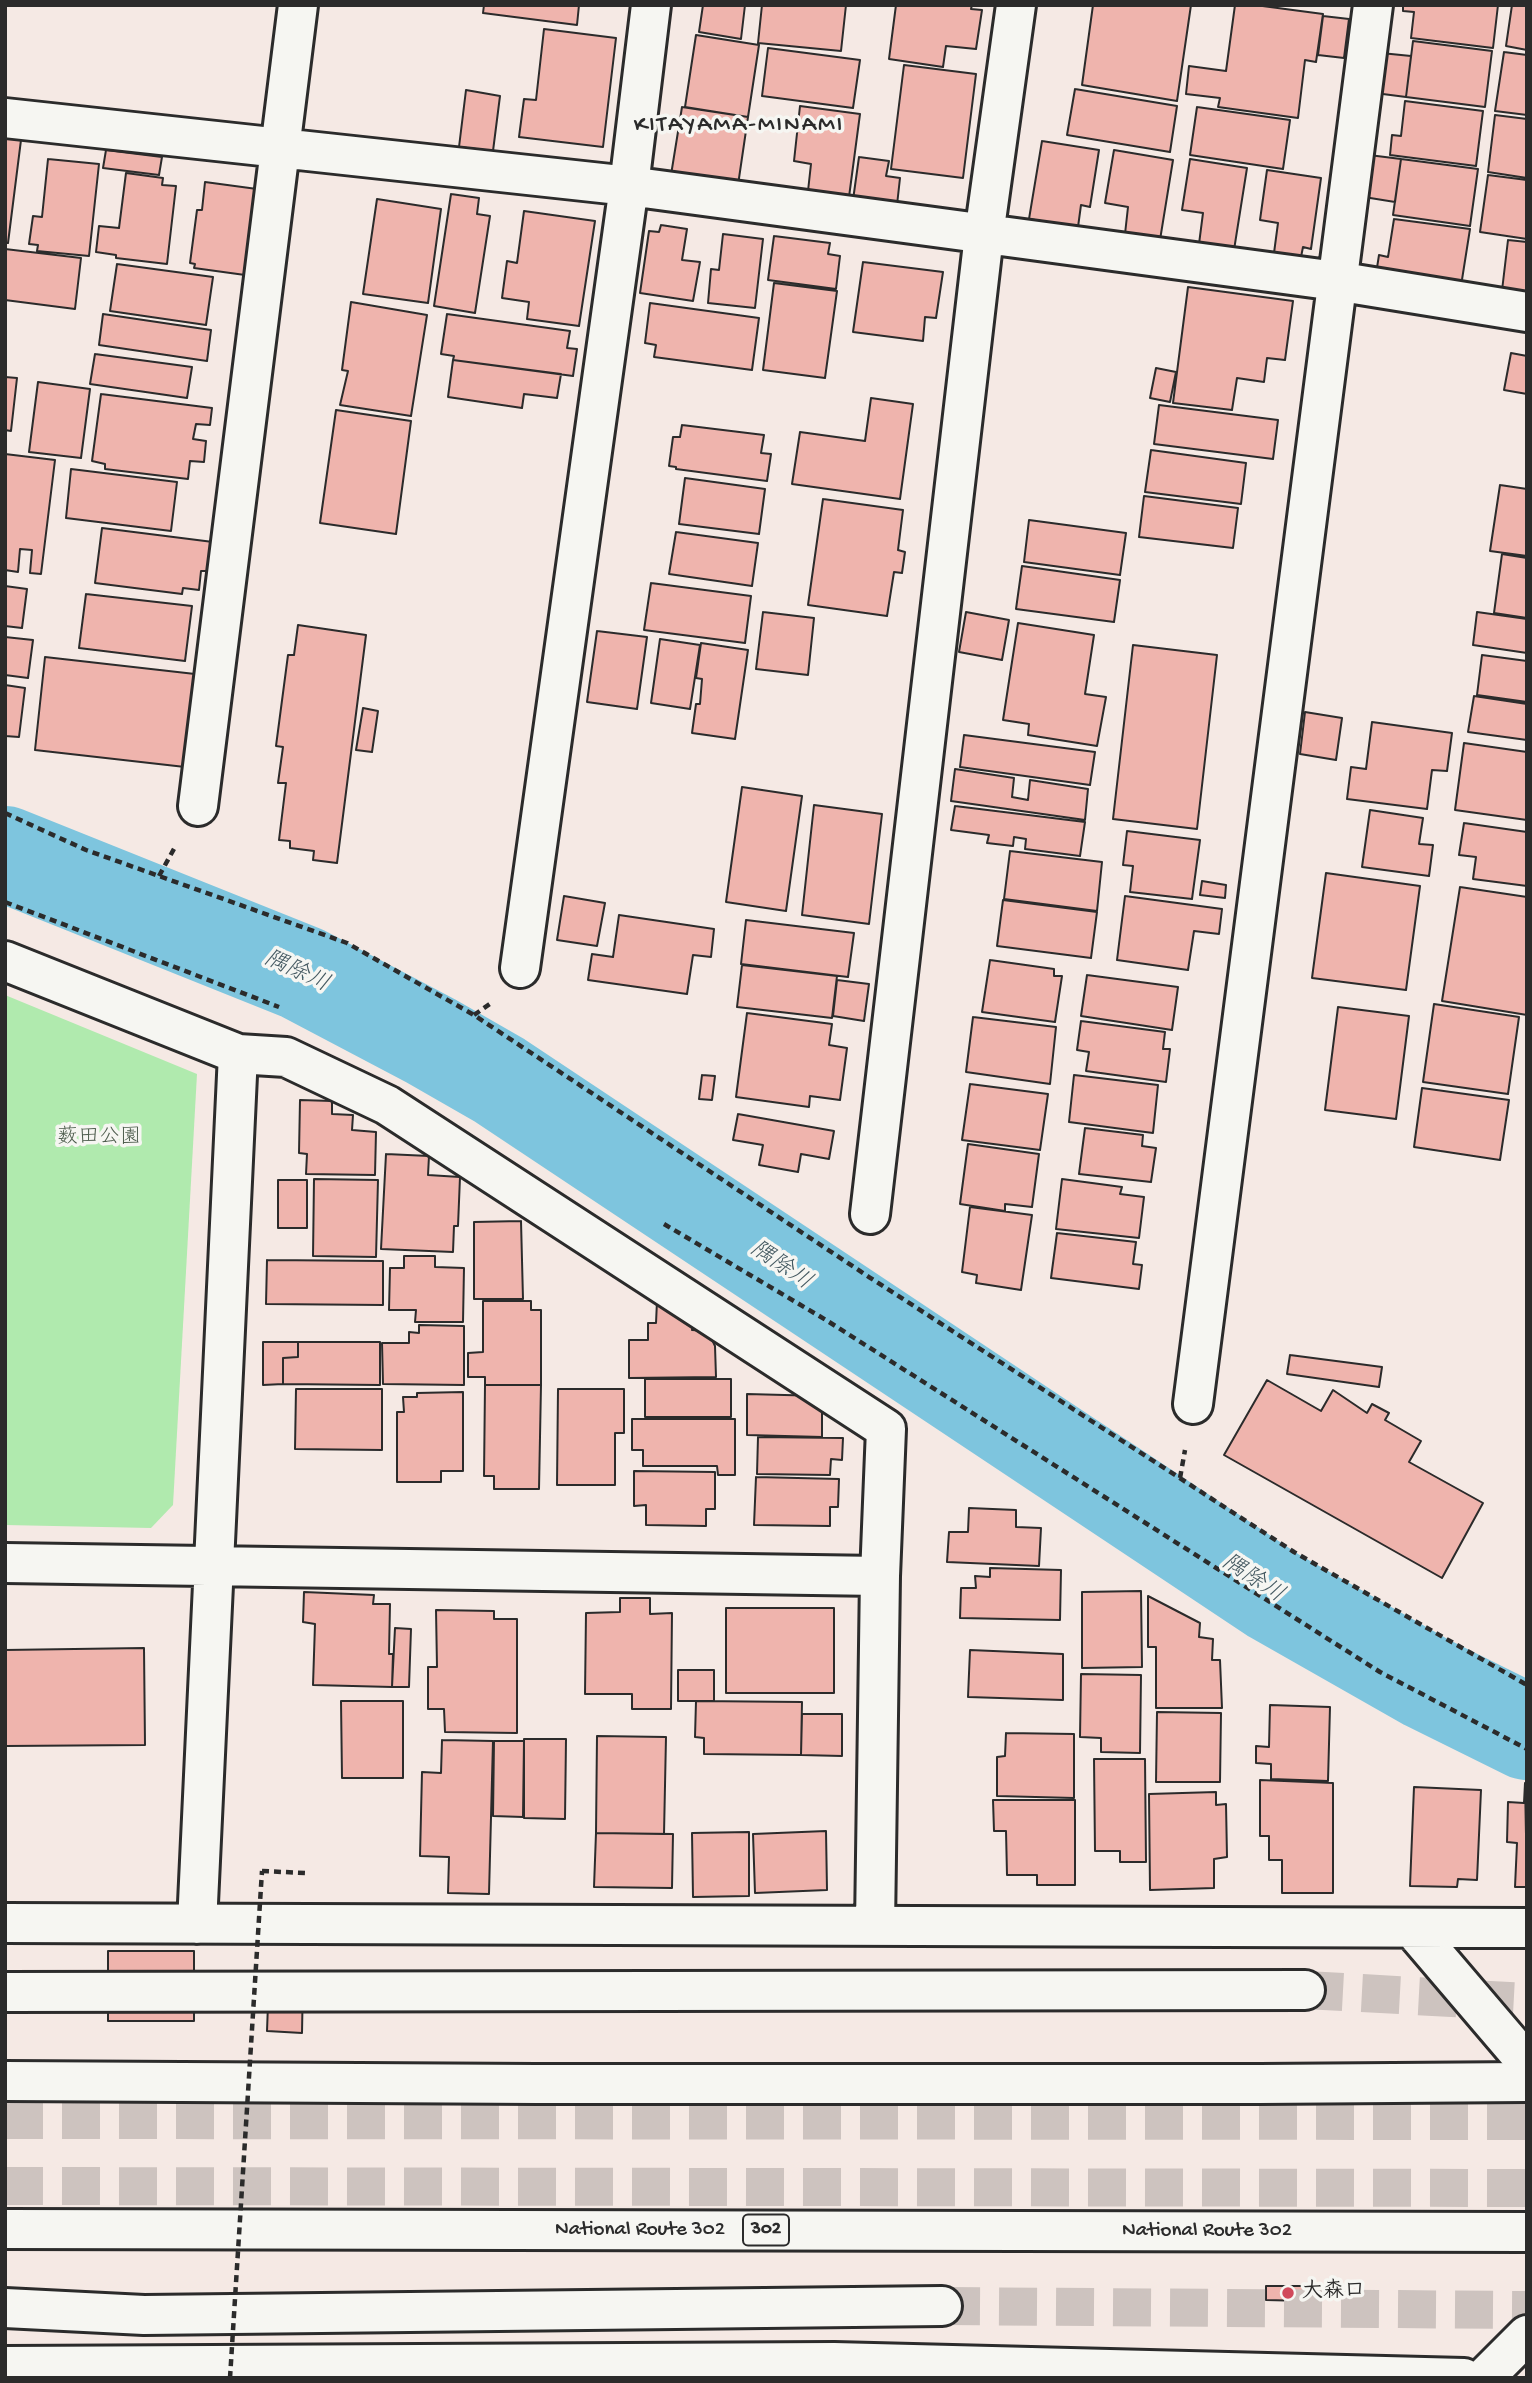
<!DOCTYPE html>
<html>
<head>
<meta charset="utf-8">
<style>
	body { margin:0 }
	#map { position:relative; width:1532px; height:2383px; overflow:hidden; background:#f5e9e4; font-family:"Gochi Hand",sans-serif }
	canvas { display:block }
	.frame { position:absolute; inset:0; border:7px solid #2b2b2b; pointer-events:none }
</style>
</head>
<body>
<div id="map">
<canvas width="1532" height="2383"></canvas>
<div class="frame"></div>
</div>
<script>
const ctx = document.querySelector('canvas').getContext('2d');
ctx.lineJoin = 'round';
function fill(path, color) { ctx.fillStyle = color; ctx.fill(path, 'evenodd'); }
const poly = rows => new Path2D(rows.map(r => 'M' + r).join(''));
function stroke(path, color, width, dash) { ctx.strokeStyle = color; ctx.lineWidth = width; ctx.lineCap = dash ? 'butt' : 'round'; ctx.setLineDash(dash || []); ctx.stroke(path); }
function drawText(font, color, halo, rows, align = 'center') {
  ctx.font = font + ' "Gochi Hand","Klee One",sans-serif'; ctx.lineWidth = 7; ctx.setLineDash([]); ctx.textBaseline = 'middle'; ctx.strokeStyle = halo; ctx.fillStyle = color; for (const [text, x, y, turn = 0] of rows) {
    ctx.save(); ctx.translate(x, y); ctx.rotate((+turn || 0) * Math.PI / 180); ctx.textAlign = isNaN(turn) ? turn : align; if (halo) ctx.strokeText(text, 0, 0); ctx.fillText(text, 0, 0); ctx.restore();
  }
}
const green = poly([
	[5,995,197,1074,173,1505,151,1528,5,1525]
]);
const river = poly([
	[5,854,302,973,431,1041,499,1080,1273,1595,1426,1682,1527,1732]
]);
const building = poly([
	[484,5,579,5,577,25,483,13,484,5],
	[703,5,745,5,741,39,699,32,703,5],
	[762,5,846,5,841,51,758,43,762,5],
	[896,5,972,5,971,9,982,10,976,49,946,46,943,67,889,59,896,5],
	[1093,5,1191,5,1177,101,1082,85,1093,5],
	[1235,5,1255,5,1323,14,1316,62,1305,60,1298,118,1218,107,1220,98,1186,94,1189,66,1226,71,1235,5],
	[1403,5,1498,5,1493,48,1411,38,1414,12,1403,11,1403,5],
	[1512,5,1527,5,1527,50,1506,46,1512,5],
	[1323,16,1349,19,1344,58,1318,55,1323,16],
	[544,29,616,38,603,147,519,137,524,99,536,100,544,29],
	[696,35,759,45,748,117,685,107,696,35],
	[1413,41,1492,51,1485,107,1406,97,1413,41],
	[768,48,860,60,853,108,762,96,768,48],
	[1504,52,1527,55,1527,115,1495,111,1504,52],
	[1381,53,1411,56,1406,97,1375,93,1381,53],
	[904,65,976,74,963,178,891,169,904,65],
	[1075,89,1177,106,1170,152,1067,135,1075,89],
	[466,90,500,96,493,151,459,147,466,90],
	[1405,101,1483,111,1476,166,1390,155,1392,135,1401,136,1405,101],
	[800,106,860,114,849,197,808,191,811,164,794,161,800,106],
	[682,107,748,117,738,185,671,175,682,107],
	[1197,107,1290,120,1283,169,1190,155,1197,107],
	[1495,115,1527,119,1527,178,1488,172,1495,115],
	[5,138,21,140,8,243,5,243,5,138],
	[1042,141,1099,150,1090,207,1081,205,1078,227,1029,219,1042,141],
	[106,150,162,157,159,175,103,168,106,150],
	[1114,150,1173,160,1160,240,1125,234,1128,207,1105,203,1114,150],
	[1369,155,1401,159,1395,202,1364,197,1369,155],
	[859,157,889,161,886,176,900,178,897,205,853,200,859,157],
	[48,159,99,164,89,256,37,251,38,245,29,244,33,216,42,217,48,159],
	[1190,159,1247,168,1234,250,1199,244,1203,213,1182,210,1190,159],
	[1401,159,1478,169,1470,226,1393,215,1401,159],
	[1267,170,1321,178,1311,249,1303,247,1301,257,1274,253,1278,223,1260,220,1267,170],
	[126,173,163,178,162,185,176,186,167,264,116,258,116,255,96,252,99,226,119,228,126,173],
	[1488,175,1527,180,1527,239,1480,232,1488,175],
	[205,182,257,189,245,275,194,268,195,264,190,263,197,210,202,210,205,182],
	[451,194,479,198,477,214,490,216,475,313,434,306,451,194],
	[377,199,441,209,428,303,363,294,377,199],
	[524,211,595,221,579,326,527,319,529,302,502,298,507,261,517,263,524,211],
	[1394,219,1470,229,1461,286,1376,274,1379,255,1388,257,1394,219],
	[661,225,687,229,682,260,700,262,693,301,640,293,649,231,659,232,661,225],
	[723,234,763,239,755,308,708,303,711,269,719,270,723,234],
	[774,236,830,243,828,254,840,256,836,289,768,280,774,236],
	[1508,240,1527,242,1527,303,1501,299,1508,240],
	[5,249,81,258,75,309,5,300,5,249],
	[863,262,943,272,936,318,925,317,923,341,853,332,863,262],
	[117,264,213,277,206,325,110,311,117,264],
	[774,283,837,291,825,378,763,370,774,283],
	[1188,287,1293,301,1285,360,1267,358,1264,382,1237,378,1232,410,1173,403,1188,287],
	[351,302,427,315,411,416,340,405,348,371,342,370,351,302],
	[650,303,759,318,752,370,654,357,656,345,645,343,650,303],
	[103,314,211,330,207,361,99,345,103,314],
	[447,314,570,331,567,348,577,349,573,376,453,360,454,356,441,354,447,314],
	[1511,353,1527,356,1527,394,1504,390,1511,353],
	[95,354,192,367,187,398,90,384,95,354],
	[453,360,561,374,557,398,524,394,522,408,448,397,453,360],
	[1156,368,1176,372,1170,402,1150,398,1156,368],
	[5,377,17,378,11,431,5,430,5,377],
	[38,382,90,389,81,458,29,452,38,382],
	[101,394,212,408,210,425,196,424,193,439,206,441,204,462,190,461,188,479,105,469,105,464,92,461,101,394],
	[871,398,913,404,900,499,792,484,800,432,865,441,871,398],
	[1159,405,1278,420,1273,459,1154,444,1159,405],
	[336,410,411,421,396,534,320,523,336,410],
	[682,425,764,435,761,453,771,454,767,481,676,469,676,467,669,466,673,437,680,437,682,425],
	[1151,450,1246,463,1241,504,1145,492,1151,450],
	[5,454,55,460,41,574,30,573,32,550,20,549,18,572,5,570,5,454],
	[71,469,177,482,171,531,66,518,71,469],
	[685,478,765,489,759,534,679,524,685,478],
	[1500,485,1527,489,1527,556,1490,551,1500,485],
	[1144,496,1238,508,1233,548,1139,537,1144,496],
	[823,499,903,510,898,550,905,552,902,573,894,572,887,616,808,605,823,499],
	[1029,520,1126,533,1120,575,1024,562,1029,520],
	[102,528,213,542,210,571,201,571,199,590,183,588,182,594,95,583,102,528],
	[676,532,758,543,752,586,669,574,676,532],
	[1502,554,1527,558,1527,618,1494,613,1502,554],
	[1022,566,1120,580,1114,622,1016,609,1022,566],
	[651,583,751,596,745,643,644,630,651,583],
	[5,586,27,589,22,628,5,626,5,586],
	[86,594,192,606,185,661,79,648,86,594],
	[763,612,814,618,808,675,756,669,763,612],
	[966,612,1009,620,1002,660,959,652,966,612],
	[1477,612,1527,619,1527,653,1473,645,1477,612],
	[1018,623,1094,635,1085,694,1106,697,1097,746,1028,735,1029,724,1003,720,1018,623],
	[298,625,366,635,337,863,313,860,314,851,290,848,290,841,279,840,286,783,278,783,283,747,276,746,288,655,294,655,298,625],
	[597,631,647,637,637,709,587,702,597,631],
	[5,637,33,640,28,678,5,675,5,637],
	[660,639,700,645,690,709,651,703,660,639],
	[701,643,748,650,735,739,692,733,696,704,700,704,702,679,696,678,701,643],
	[1133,645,1217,655,1197,829,1113,819,1133,645],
	[1482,655,1527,661,1527,702,1477,695,1482,655],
	[45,657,195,674,185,767,35,750,45,657],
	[5,685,25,688,19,737,5,736,5,685],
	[1474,696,1527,704,1527,740,1468,732,1474,696],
	[363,708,378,711,372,752,356,750,363,708],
	[1305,712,1342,718,1336,760,1300,754,1305,712],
	[1372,722,1452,733,1447,771,1432,770,1427,809,1347,799,1351,767,1366,769,1372,722],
	[964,735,1095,752,1090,785,960,767,964,735],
	[1464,743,1527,752,1527,820,1455,810,1464,743],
	[955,769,1014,778,1012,797,1028,800,1030,780,1088,789,1085,820,951,801,955,769],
	[742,787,802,796,786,911,726,902,742,787],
	[814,805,882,814,869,924,802,915,814,805],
	[955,806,1085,822,1080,856,1025,849,1026,839,1014,837,1013,846,987,843,989,835,951,830,955,806],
	[1370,810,1423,818,1419,844,1433,845,1429,876,1362,867,1370,810],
	[1464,823,1527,832,1527,886,1473,879,1476,857,1459,855,1464,823],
	[1127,831,1200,840,1192,899,1130,892,1133,866,1123,865,1127,831],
	[1010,851,1102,862,1097,911,1004,899,1010,851],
	[1326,873,1420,886,1406,990,1312,978,1326,873],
	[1202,881,1226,885,1225,898,1200,895,1202,881],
	[1460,887,1527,897,1527,1015,1442,1001,1460,887],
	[564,896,605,903,597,946,557,940,564,896],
	[1125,896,1222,909,1219,934,1194,931,1188,970,1117,960,1125,896],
	[1003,900,1097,912,1091,958,997,946,1003,900],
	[619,915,714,929,711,957,693,955,687,994,588,980,592,954,613,957,619,915],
	[746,920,854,933,848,977,741,964,746,920],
	[990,960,1054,969,1054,976,1062,976,1055,1022,982,1012,990,960],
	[742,965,837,976,832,1018,737,1007,742,965],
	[1087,975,1178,987,1172,1030,1081,1016,1087,975],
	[837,980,869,984,864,1021,833,1016,837,980],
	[1434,1004,1519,1017,1508,1094,1423,1082,1434,1004],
	[1338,1007,1409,1016,1396,1119,1325,1110,1338,1007],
	[747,1013,832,1024,829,1045,847,1048,840,1100,810,1096,809,1107,736,1097,747,1013],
	[973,1017,1056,1027,1050,1084,966,1072,973,1017],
	[1081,1021,1165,1032,1163,1049,1170,1049,1166,1082,1086,1071,1089,1052,1077,1050,1081,1021],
	[702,1075,715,1076,712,1100,699,1099,702,1075],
	[1074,1075,1158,1085,1153,1133,1069,1122,1074,1075],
	[970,1084,1048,1094,1040,1150,962,1140,970,1084],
	[1422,1088,1509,1100,1500,1160,1414,1147,1422,1088],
	[300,1100,332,1101,332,1114,353,1115,352,1130,376,1132,375,1175,306,1174,307,1154,299,1153,300,1100],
	[738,1114,834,1131,829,1159,801,1154,798,1172,759,1165,763,1145,733,1140,738,1114],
	[1085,1128,1143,1135,1142,1146,1156,1148,1151,1182,1079,1174,1085,1128],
	[968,1144,1039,1154,1032,1207,1005,1204,1005,1211,960,1204,968,1144],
	[386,1154,429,1156,428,1175,460,1177,458,1226,454,1226,453,1252,381,1249,386,1154],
	[314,1179,378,1180,376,1257,313,1256,314,1179],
	[1062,1179,1122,1187,1120,1194,1144,1197,1139,1238,1056,1229,1062,1179],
	[278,1180,307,1180,307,1228,278,1228,278,1180],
	[970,1207,1032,1215,1021,1290,976,1283,977,1275,962,1272,970,1207],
	[521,1221,523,1299,474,1299,474,1222,521,1221],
	[1057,1233,1136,1242,1133,1264,1142,1265,1139,1289,1051,1278,1057,1233],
	[404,1256,435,1256,435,1267,464,1268,463,1322,415,1322,416,1310,389,1310,390,1268,404,1268,404,1256],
	[267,1260,383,1261,383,1305,266,1304,267,1260],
	[483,1301,531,1301,531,1310,541,1310,541,1385,485,1385,485,1377,468,1377,468,1353,483,1352,483,1301],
	[657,1301,693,1319,692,1330,708,1331,715,1346,716,1377,629,1378,629,1340,648,1340,648,1323,656,1323,657,1301],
	[419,1325,464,1326,464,1385,383,1384,382,1343,409,1343,409,1332,419,1333,419,1325],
	[263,1342,298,1342,298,1357,283,1358,283,1384,263,1385,263,1342],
	[298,1342,380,1342,380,1385,283,1384,283,1358,298,1357,298,1342],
	[1290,1355,1382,1367,1379,1387,1287,1374,1290,1355],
	[645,1379,731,1379,731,1417,645,1417,645,1379],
	[1267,1380,1321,1411,1333,1390,1367,1413,1372,1404,1389,1413,1385,1420,1421,1441,1409,1462,1483,1503,1442,1578,1224,1455,1267,1380],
	[485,1385,541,1385,539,1489,494,1489,494,1476,484,1476,485,1385],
	[296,1389,382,1389,382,1450,295,1449,296,1389],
	[558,1389,624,1389,624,1433,615,1433,615,1485,557,1485,558,1389],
	[463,1392,463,1471,441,1471,441,1482,397,1482,397,1412,404,1412,403,1397,417,1397,417,1393,463,1392],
	[747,1394,822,1396,822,1437,747,1435,747,1394],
	[632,1419,735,1419,735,1475,718,1475,717,1466,643,1466,643,1450,632,1450,632,1419],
	[758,1437,843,1438,842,1460,831,1459,830,1475,757,1474,758,1437],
	[634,1471,715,1472,715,1509,706,1509,706,1526,646,1525,646,1505,634,1506,634,1471],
	[756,1477,839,1479,838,1507,830,1507,830,1526,754,1525,756,1477],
	[969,1508,1016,1510,1016,1527,1041,1528,1039,1566,947,1562,949,1532,968,1532,969,1508],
	[990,1568,1061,1570,1060,1620,960,1618,961,1588,976,1588,975,1576,990,1577,990,1568],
	[1141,1591,1142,1667,1082,1668,1082,1592,1141,1591],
	[304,1592,374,1595,373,1604,390,1604,389,1654,393,1654,392,1687,313,1685,315,1624,303,1622,304,1592],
	[1148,1596,1200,1623,1199,1637,1213,1639,1212,1660,1220,1660,1222,1708,1156,1708,1156,1647,1148,1647,1148,1596],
	[620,1598,650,1598,650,1614,672,1613,671,1709,632,1709,632,1694,585,1694,586,1613,620,1612,620,1598],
	[726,1608,834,1608,834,1693,726,1693,726,1608],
	[436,1610,494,1611,494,1619,517,1619,517,1733,445,1732,444,1709,428,1709,428,1667,437,1667,436,1610],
	[395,1628,411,1629,409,1687,392,1687,395,1628],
	[144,1648,145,1745,5,1746,5,1650,144,1648],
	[970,1650,1063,1654,1063,1700,968,1697,970,1650],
	[678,1670,714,1670,714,1701,678,1701,678,1670],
	[1081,1674,1141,1675,1140,1753,1101,1752,1101,1738,1080,1737,1081,1674],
	[341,1701,403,1701,403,1778,342,1778,341,1701],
	[696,1701,802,1702,801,1755,704,1754,704,1738,695,1737,696,1701],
	[1270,1705,1330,1707,1328,1781,1271,1779,1271,1764,1256,1763,1256,1746,1269,1747,1270,1705],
	[1157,1712,1221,1713,1220,1782,1156,1782,1157,1712],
	[802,1714,842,1714,842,1756,801,1755,802,1714],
	[1006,1733,1074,1734,1074,1798,997,1796,997,1757,1005,1756,1006,1733],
	[597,1736,666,1737,664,1834,596,1833,597,1736],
	[524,1739,566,1739,565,1819,524,1818,524,1739],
	[442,1740,493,1741,489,1894,448,1893,449,1857,420,1856,422,1772,441,1773,442,1740],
	[494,1741,524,1741,523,1817,493,1816,494,1741],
	[1094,1759,1145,1759,1146,1862,1120,1862,1120,1851,1095,1851,1094,1759],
	[1260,1780,1333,1783,1333,1893,1282,1893,1282,1860,1269,1860,1269,1836,1260,1836,1260,1780],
	[1525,1783,1527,1887,1515,1887,1517,1843,1507,1842,1508,1802,1524,1803,1525,1783],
	[1414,1787,1481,1790,1477,1880,1458,1879,1457,1887,1410,1886,1414,1787],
	[1216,1792,1216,1805,1226,1804,1227,1857,1214,1859,1214,1888,1150,1890,1149,1794,1216,1792],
	[993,1800,1075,1800,1075,1885,1037,1885,1037,1875,1007,1875,1006,1831,994,1831,993,1800],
	[826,1831,827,1890,755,1893,753,1834,826,1831],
	[749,1832,749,1896,693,1897,692,1833,749,1832],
	[596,1833,673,1834,672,1888,594,1887,596,1833],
	[108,1951,194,1951,194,2021,108,2021,108,1951],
	[269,1977,303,1978,302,2033,267,2031,269,1977],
	[1266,2286,1306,2286,1306,2301,1266,2300,1266,2286]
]);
const highwayTunnel = poly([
	[1305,1990,1527,2002],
	[5,2120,1527,2121],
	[5,2186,1527,2188],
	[942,2306,1527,2310]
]);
const path = poly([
	[5,813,86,850,347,943,474,1015,869,1277,1294,1552,1527,1685],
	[159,876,175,847],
	[5,902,279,1007],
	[474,1015,491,1003],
	[664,1224,826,1320,1380,1672,1527,1749],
	[1180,1478,1185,1450],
	[262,1871,305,1873]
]);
const street = poly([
	[5,118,629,186,1336,281,1527,312],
	[198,806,298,5],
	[5,961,238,1054,197,1924],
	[520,968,629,186,651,5],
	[238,1054,286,1057,387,1105,886,1429,880,1576,875,1926],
	[870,1214,984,235,1016,5],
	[1193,1404,1373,5],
	[5,1563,880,1576],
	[5,1923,1527,1928],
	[1412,1928,1527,2063],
	[5,2366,834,2362,1464,2378],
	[1484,2378,1527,2335]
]);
const highway = poly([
	[5,1992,1305,1990],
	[5,2081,536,2084,1260,2084,1527,2082],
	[5,2229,1527,2232],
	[5,2308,144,2315,942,2306]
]);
const pathBridge = poly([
	[230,2378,262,1871]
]);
const markers = [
	[1288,2293,7,"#d1495b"]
];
const shields = [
	[766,2230,46]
];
const shieldNames = [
	["302",766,2230]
];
const parkNames = [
	["薮田公園",99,1139]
];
const streetNames = [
	["National Route 302",640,2231],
	["National Route 302",1207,2232]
];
const poiNames = [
	["大森口",1302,2293]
];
const waterNames = [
	["隅除川",296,973,25],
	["隅除川",780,1267,34],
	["隅除川",1252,1580,33]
];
const quarterNames = [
	["KITAYAMA-MINAMI",739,126]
];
fill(green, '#b0eaae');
stroke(river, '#7ec5de', 96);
fill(building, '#efb4ad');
stroke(building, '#2b2b2b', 2);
stroke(highwayTunnel, '#cdc3bf', 38, [38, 19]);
stroke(street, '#2b2b2b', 44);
stroke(highway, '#2b2b2b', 44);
stroke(path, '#2b2b2b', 4.5, [7, 5]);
stroke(street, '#f6f6f2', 38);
stroke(highway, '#f6f6f2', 38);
stroke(pathBridge, '#2b2b2b', 4.5, [7, 5]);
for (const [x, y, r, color] of markers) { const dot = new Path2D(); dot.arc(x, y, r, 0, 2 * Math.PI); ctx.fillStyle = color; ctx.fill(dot); stroke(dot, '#f6f6f2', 2.5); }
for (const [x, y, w] of shields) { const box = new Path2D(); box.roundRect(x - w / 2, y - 15.5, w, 31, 5); ctx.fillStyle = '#f6f6f2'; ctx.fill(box); stroke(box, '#2b2b2b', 2); }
drawText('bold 19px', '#2b2b2b', null, shieldNames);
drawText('21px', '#4c5b4c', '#f6f6f2', parkNames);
drawText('21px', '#2b2b2b', '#f6f6f2', streetNames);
drawText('bold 21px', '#2b2b2b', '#f6f6f2', poiNames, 'left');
drawText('italic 23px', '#445961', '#f6f6f2', waterNames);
ctx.letterSpacing = '2px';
drawText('24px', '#2b2b2b', '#f6f6f2', quarterNames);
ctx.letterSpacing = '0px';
</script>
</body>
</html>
